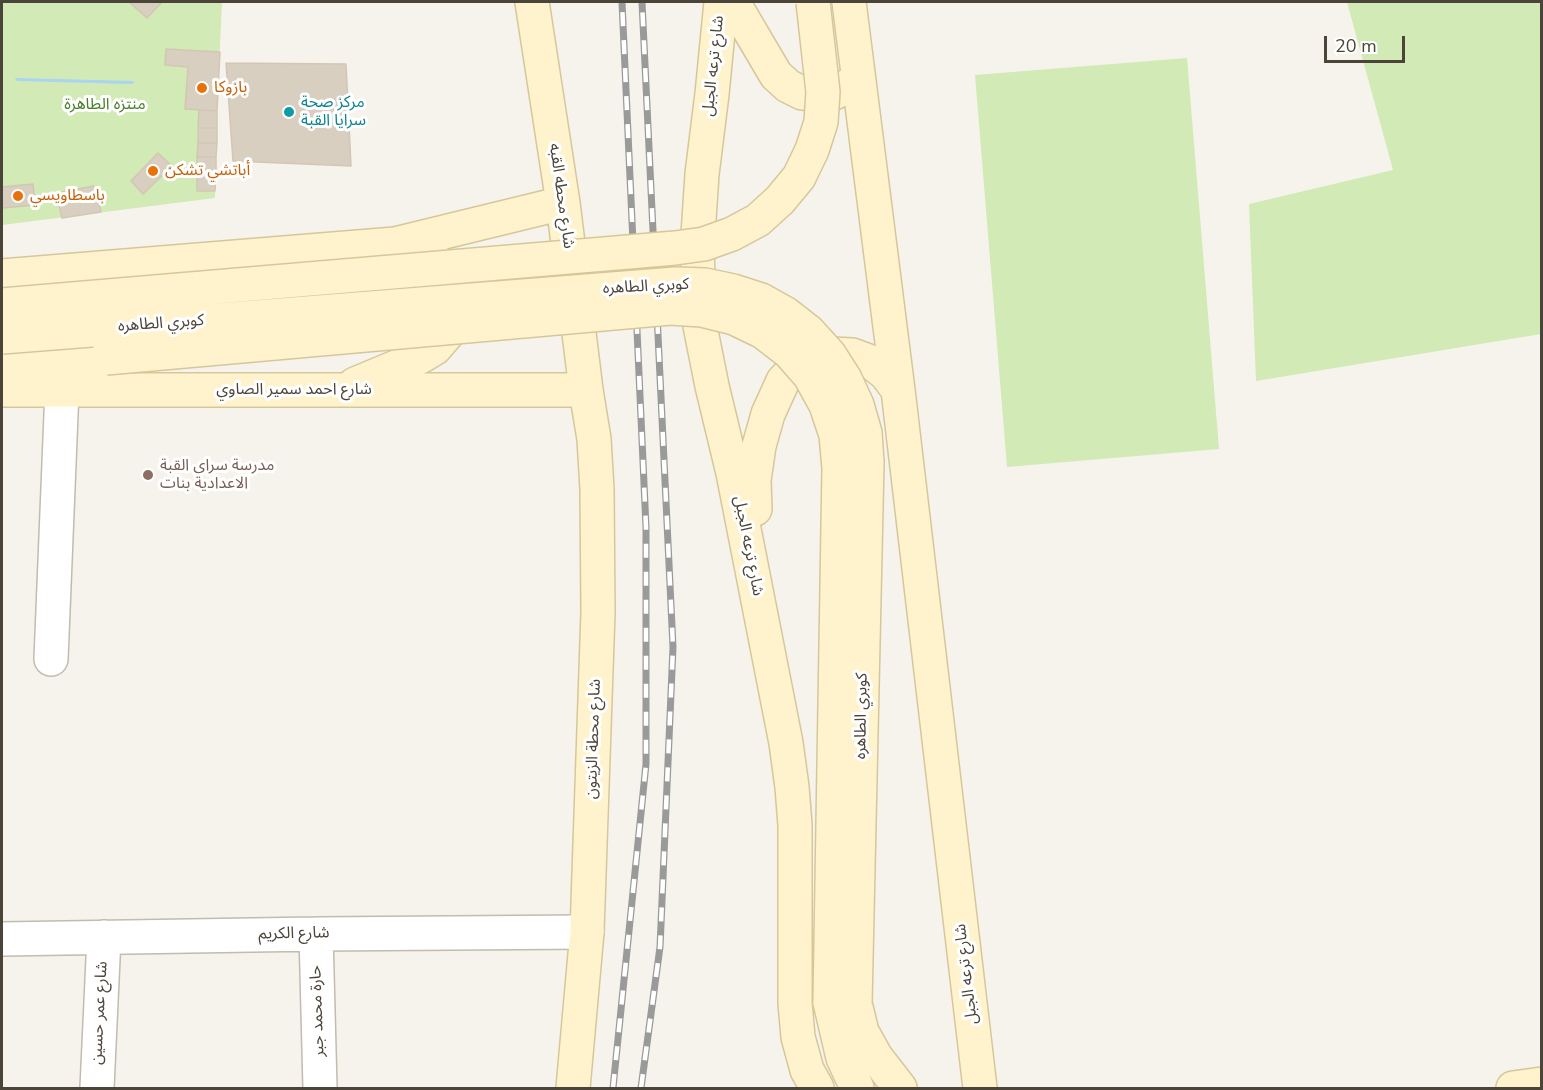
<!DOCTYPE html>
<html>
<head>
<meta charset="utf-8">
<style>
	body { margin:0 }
	#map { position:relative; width:1543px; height:1090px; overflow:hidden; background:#f6f3ec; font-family:"Nunito Sans",sans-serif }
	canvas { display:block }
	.frame { position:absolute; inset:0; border:3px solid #4b4439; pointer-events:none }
	.scale { position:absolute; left:1324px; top:36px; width:81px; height:27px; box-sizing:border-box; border:3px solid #4b4439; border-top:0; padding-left:8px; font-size:18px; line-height:21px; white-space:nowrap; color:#4b4439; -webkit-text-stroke:4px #fff; paint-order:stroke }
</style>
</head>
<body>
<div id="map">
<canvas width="1543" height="1090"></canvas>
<div class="frame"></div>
<div class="scale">20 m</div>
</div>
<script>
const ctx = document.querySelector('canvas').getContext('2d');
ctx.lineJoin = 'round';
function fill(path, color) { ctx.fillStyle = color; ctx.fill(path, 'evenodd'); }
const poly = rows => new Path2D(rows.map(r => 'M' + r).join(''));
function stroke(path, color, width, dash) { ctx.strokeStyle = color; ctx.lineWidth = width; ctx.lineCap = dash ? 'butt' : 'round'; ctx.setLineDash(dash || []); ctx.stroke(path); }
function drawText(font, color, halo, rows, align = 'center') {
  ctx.font = font + ' "Nunito Sans","Noto Sans Arabic",sans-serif'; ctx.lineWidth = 6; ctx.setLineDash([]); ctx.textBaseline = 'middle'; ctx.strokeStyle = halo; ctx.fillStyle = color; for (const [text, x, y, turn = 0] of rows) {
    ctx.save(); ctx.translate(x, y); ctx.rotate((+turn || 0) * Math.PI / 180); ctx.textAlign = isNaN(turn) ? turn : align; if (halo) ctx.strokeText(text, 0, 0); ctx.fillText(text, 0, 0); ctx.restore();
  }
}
const green = poly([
	[2,2,222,2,217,111,215,198,2,225],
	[1347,2,1541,2,1541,334,1256,381,1249,204,1393,170],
	[1187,58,1219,449,1007,467,975,75]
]);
const water = poly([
	[17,78,132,81,135,82,132,84,17,81,15,79]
]);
const building = poly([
	[129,2,162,2,147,18,129,2],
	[166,49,220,52,217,111,185,109,188,67,165,65,166,49],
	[226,63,346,64,351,166,233,161,226,63],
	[199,110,217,111,217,128,198,128,199,110],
	[198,128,217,128,217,143,198,143,198,128],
	[198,143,217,143,216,157,197,157,198,143],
	[158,153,172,166,143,194,131,181,158,153],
	[197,157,216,157,216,173,197,173,197,157],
	[197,173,216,173,215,191,197,191,197,173],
	[33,184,35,205,2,208,2,187,33,184],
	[94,186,101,212,62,218,56,193,94,186]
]);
const street = poly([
	[51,659,62,390],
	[316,934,320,1088],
	[2,939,316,934,587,932],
	[97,1088,104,937]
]);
const secondary = poly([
	[532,2,563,203,586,390,594,439,597,489,598,612,587,932,573,1088],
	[721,2,712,94,702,174,697,250,700,326,712,386,733,473,786,743,792,787,795,825,795,1003,798,1037,807,1070,817,1088],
	[733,2,776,75,788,86,802,93,818,95,834,93,849,85],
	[849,2,898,390,980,1088],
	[2,276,395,244,563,203],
	[2,370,106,358],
	[355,384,420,357,435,348,447,334,453,318,455,299,451,282,442,266,429,254,422,251],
	[2,390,586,390],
	[755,509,754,480,759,446,768,414,783,381,795,368,812,358,832,354,852,355,871,362,886,374,898,390],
	[830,1002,843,1058,857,1088],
	[855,1003,862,1032,876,1057,900,1088],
	[1513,1088,1542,1084]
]);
const rail = poly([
	[613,1088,646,764,646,527,622,2],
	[641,1088,660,947,673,647,642,2]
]);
const secondaryBridge = poly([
	[2,305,675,248,704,244,732,234,758,220,780,200,799,177,812,150,821,122,823,92,813,2],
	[2,337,676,284,705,285,733,291,761,300,786,314,809,332,829,354,845,379,857,405,865,433,867,462,855,1003],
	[106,358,670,308,702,310,734,318,763,332,789,352,810,376,826,405,836,435,839,468,830,1002]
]);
const markers = [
	[202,88,6,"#e8710a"],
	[289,112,6,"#0f9aa8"],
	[153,171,6,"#e8710a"],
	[18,196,6,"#e8710a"],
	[148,475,6,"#8d6e63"]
];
const streetNames = [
	["شارع ترعه الجبل",714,66,-84],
	["شارع محطه القبه",561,196,82],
	["كوبري الطاهره",646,287,-3],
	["كوبري الطاهره",161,324,-4],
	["شارع احمد سمير الصاوي",294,390],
	["شارع ترعه الجبل",748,546,79],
	["كوبري الطاهره",862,716,-89],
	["شارع محطة الزيتون",594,739,-88],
	["شارع الكريم",294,934,-1],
	["شارع ترعه الجبل",967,974,-97],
	["حارة محمد جبر",318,1011,-92],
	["شارع عمر حسين",100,1013,-87]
];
const foodNames = [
	["بازوكا",214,88],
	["أباتشي تشكن",165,171],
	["باسطاويسي",30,196]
];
const cultureNames = [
	["مركز صحة",301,103],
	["سرايا القبة",301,121]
];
const parkNames = [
	["منتزه الطاهرة",105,105]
];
const educationNames = [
	["مدرسة سراى القبة",160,466],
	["الاعدادية بنات",160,484]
];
fill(green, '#d2eab5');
fill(water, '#a9d4f2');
fill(building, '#d8cfc1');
stroke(building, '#d3c7b4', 1.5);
stroke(street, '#c2bbae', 36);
stroke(secondary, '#d6c79b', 36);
stroke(street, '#fff', 33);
stroke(secondary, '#fff3cd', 33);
stroke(rail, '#9a9a9a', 7);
stroke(rail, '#fff', 4.5, [14]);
stroke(secondaryBridge, '#d6c79b', 36, []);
stroke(secondaryBridge, '#fff3cd', 33);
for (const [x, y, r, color] of markers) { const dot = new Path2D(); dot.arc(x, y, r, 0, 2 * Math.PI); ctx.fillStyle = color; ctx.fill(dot); stroke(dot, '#fff', 2); }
drawText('16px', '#4b4439', '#fff', streetNames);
drawText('16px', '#c56008', '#fff', foodNames, 'left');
drawText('16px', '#0d838f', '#fff', cultureNames, 'left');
drawText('16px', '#4a7f2a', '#fff', parkNames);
drawText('16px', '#785e54', '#fff', educationNames, 'left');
</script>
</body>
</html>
